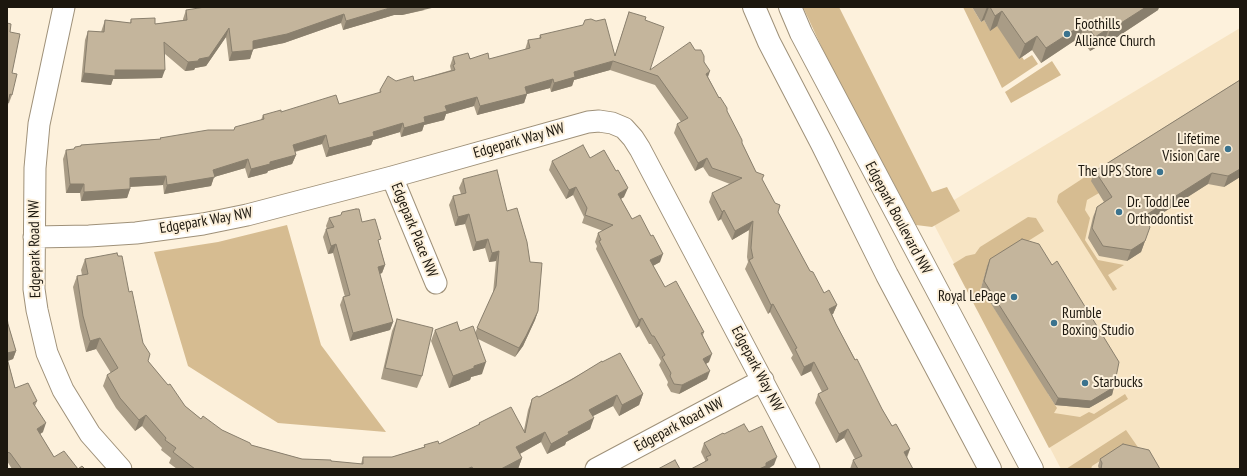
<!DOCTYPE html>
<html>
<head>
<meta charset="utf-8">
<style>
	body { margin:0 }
	#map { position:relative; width:1247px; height:476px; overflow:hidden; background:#fdf1dc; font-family:"PT Sans Narrow",sans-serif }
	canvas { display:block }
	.frame { position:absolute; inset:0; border:8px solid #1c170e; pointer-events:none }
</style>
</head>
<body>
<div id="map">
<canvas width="1247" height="476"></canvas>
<div class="frame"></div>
</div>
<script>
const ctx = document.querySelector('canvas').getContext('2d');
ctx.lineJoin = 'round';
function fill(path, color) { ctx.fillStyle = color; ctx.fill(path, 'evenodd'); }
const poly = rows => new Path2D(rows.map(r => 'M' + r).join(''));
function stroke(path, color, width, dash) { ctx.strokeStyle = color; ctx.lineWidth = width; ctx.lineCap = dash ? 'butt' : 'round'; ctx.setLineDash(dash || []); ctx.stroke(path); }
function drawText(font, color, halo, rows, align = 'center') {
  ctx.font = font + ' "PT Sans Narrow",sans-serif'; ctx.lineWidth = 4; ctx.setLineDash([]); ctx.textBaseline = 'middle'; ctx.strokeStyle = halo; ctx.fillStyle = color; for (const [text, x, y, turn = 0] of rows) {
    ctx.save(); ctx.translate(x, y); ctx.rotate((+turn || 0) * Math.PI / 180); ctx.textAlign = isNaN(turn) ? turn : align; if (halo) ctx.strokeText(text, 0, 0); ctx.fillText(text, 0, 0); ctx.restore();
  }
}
const built = poly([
	[1240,28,1240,469,1061,469,929,215]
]);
const green = poly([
	[803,7,839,7,932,192,947,187,960,211,932,227,916,225,828,61],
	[963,7,972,7,981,22,984,20,990,30,1011,17,1019,59,1022,57,1024,60,1032,55,1038,64,1002,88],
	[1052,61,1061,75,1011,103,1005,92],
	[1091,173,1095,179,1099,193,1087,200,1085,210,1090,218,1085,240,1098,260,1124,265,1108,275,1117,289,1113,291,1057,202,1058,196,1059,194],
	[1028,217,1036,218,1044,231,987,267,981,288,1042,383,1050,392,1048,394,1057,408,1054,413,1080,417,1089,412,1094,414,1125,394,1128,399,1049,448,953,264,966,256,975,254,980,247],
	[287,225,321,345,386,432,278,423,188,366,154,252,218,242],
	[1126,430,1142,453,1119,449,1092,466,1091,469,1066,469]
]);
const minor = poly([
	[64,7,39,124,35,168,34,289,37,310,47,353,63,390,90,434,121,469],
	[392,177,436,283],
	[34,237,89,236,136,233,203,224,247,215,392,177,588,122,599,121,612,123,624,128,633,138,640,149,809,469],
	[596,469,763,380]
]);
const tertiary = poly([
	[754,7,769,42,822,144,887,275,990,469],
	[790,7,801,33,1032,469]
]);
const wall = poly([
	[972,7,1159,7,1158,10,1105,45,1104,43,1090,51,1080,37,1041,63,1032,50,1019,59,997,26,990,31,984,20,981,22],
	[186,10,425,10,402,15,394,15,343,30,341,23,284,43,253,49,250,59,229,61,226,37,206,66,195,68,194,70,185,71,165,54,162,78,113,79,111,85,81,82,85,40,88,31,101,32,105,20,130,23,131,19,155,24,183,20,183,19],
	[629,12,645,20,650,70,704,62,708,77,719,98,727,111,742,143,756,172,762,180,778,212,810,271,824,293,837,305,833,314,832,314,836,324,882,409,892,426,910,449,907,458,913,469,850,469,853,460,855,459,844,438,836,443,815,403,818,394,822,392,811,371,801,376,791,358,793,355,770,312,768,314,745,269,748,262,747,257,749,230,732,240,721,219,718,221,709,202,712,193,730,184,709,176,703,167,695,171,674,133,677,124,681,122,655,85,610,70,574,80,572,86,551,92,550,88,527,94,524,103,477,115,474,106,446,114,444,120,424,125,422,131,401,137,400,132,373,140,371,145,326,157,322,144,295,152,296,155,292,164,268,171,267,173,248,178,245,168,214,177,211,186,164,194,163,185,130,187,130,189,127,198,81,201,80,193,66,193,63,159,66,150,74,150,75,147,80,147,81,145,160,139,160,138,234,130,261,120,263,115,281,112,339,104,379,93,380,90,396,81,414,81,451,70,450,66,453,57,489,59,525,50,528,40,539,39,540,35,615,55],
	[10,32,12,73,12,95,9,103,8,103],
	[1240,80,1240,177,1224,187,1208,184,1147,223,1145,241,1141,252,1127,261,1099,256,1088,238,1093,217,1097,207,1104,202,1091,181,1095,171],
	[590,158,624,197,621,199,632,219,660,262,653,266,665,287,704,332,703,335,709,362,706,364,707,379,679,394,671,392,667,385,668,382,659,365,661,361,651,344,649,344,639,326,636,328,596,249,597,246,595,242,598,233,603,231,582,223,584,217,573,195,566,199,549,170,552,161],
	[463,179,507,211,538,311,535,320,523,346,515,357,478,339,482,374,471,377,470,380,449,388,431,341,435,330,460,331,475,333,493,293,496,261,489,262,485,248,473,251,465,224,455,226,449,205,453,196,461,194,459,188],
	[329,218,362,222,379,243,385,265,382,273,380,274,393,322,390,330,350,341,340,305,343,297,345,297,333,253,328,254,323,237,326,229,327,229,326,226],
	[118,256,148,361,185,406,201,419,222,430,251,445,302,459,361,464,363,457,392,457,424,447,424,445,439,444,478,425,479,423,524,430,528,410,532,399,539,397,602,362,643,394,639,405,619,416,613,406,593,416,590,429,566,442,565,445,547,454,541,442,520,454,522,458,518,469,177,469,169,463,171,458,161,450,162,448,142,426,135,431,116,408,103,386,107,375,111,373,96,349,86,352,80,327,73,287,77,276,82,275,81,270,85,259],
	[990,259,1114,387,1112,395,1089,408,1055,405,981,288,987,266],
	[7,317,8,324,16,351,13,359,8,361,15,388,37,401,35,406,43,432,40,434,54,457,78,469,85,469,12,469,7,461],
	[397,319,422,376,417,388,381,379,392,331],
	[749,432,774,465,705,462,705,460,701,452,704,443,724,434],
	[1100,459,1160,469,1099,469,1098,466]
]);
const shadedWall = poly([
	[393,7,436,7,402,15,394,15,343,30,346,21],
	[987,7,989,7,984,20,981,22],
	[1146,7,1159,7,1158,10,1105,45,1110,30],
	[1002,11,997,26,990,31,995,16],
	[344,14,341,23,284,43,249,50,253,41],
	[1085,23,1080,37,1041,63,1046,48],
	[229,28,226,37,206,66,195,68,194,70,185,71,188,62,199,59],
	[1109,28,1104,43,1090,51,1095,37],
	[1037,36,1032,50,1019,59,1025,44],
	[253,50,250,59,229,61,232,52],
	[613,61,610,70,574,80,572,86,551,92,554,83,574,72],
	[115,70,165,70,162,78,113,79,111,85,81,82,84,73],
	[710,71,707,80,706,74],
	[553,79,550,88,527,94,524,103,477,115,480,106,525,87],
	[477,97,474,106,446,114,444,120,424,125,422,131,401,137,404,128,424,117,445,106],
	[403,123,400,132,373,140,371,145,326,157,329,148,373,132],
	[326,135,322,144,289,153,293,145],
	[296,155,292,164,268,171,267,173,248,178,251,169,270,162],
	[707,158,703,167,695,171,698,163],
	[248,159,245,168,214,177,211,186,164,194,167,185,213,170],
	[1240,169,1240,177,1224,187,1228,176],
	[1212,173,1208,184,1139,228,1143,217],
	[166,176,163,185,126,187,130,178],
	[70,184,84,184,80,193,66,193],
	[576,187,573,195,566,199,569,190],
	[628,188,624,197,615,202,618,194],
	[130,189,127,198,81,201,84,192],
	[724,210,721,219,718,221,722,212],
	[469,214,465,224,455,226,458,217],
	[753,221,749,230,732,240,735,231],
	[488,239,485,248,473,251,476,242],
	[1145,241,1141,252,1127,261,1131,250],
	[336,244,333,253,328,254,331,246],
	[499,251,496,261,489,262,492,253],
	[663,254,660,262,647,269,650,260],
	[385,265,382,273,375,275,378,267],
	[773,304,770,312,768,314,771,305],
	[837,305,833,314,826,318,829,309],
	[538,311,535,320,523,346,515,357,519,348],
	[642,318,639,326,636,328,639,320],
	[393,322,390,330,350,341,353,333],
	[100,338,96,349,86,352,90,341],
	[16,351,13,359,7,361,7,353],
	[712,354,709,362,700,367,703,359],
	[486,362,482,374,471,377,470,380,449,388,453,376,474,366],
	[814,362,811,371,801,376,804,367],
	[710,371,707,379,679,394,682,385],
	[1114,387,1112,395,1089,408,1055,405,1058,398],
	[643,394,639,405,619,416,622,405],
	[617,395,613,406,585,420,589,410],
	[146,415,142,426,135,431,139,420],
	[594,418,590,429,566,442,565,445,547,454,551,444,568,432],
	[46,423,43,432,34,438,37,429],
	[848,429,844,438,836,443,839,434],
	[545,432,541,442,512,458,516,447],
	[910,449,906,458,904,452],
	[777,457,774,465,768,469,759,469,766,463],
	[522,458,518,469,501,469]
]);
const building = poly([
	[205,7,393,7,346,21,344,14,287,34,253,41,253,50,232,52,229,28,209,57,199,59,198,61,188,62,164,42,165,70,115,70,115,76,84,73,88,31,104,32,105,20,131,23,131,19,155,18,155,24,187,20,186,10,205,7],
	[990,7,1146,7,1110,30,1109,28,1095,37,1085,23,1046,48,1037,36,1025,44,1002,11,995,16,990,7],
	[629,12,646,17,645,20,664,27,650,70,690,42,695,50,701,50,704,56,704,62,710,71,706,74,719,98,720,97,727,108,727,111,742,140,742,143,756,172,764,175,762,179,775,203,780,205,778,212,810,271,813,272,824,293,829,290,837,305,829,309,836,324,855,360,857,359,882,409,892,426,896,424,910,449,904,452,913,469,858,469,853,460,862,456,848,429,839,434,818,394,828,389,814,362,804,367,795,349,797,348,773,304,771,305,749,260,753,258,751,248,753,221,735,231,724,210,722,212,712,193,742,178,712,168,707,158,698,163,677,124,688,118,658,76,613,61,574,72,575,77,554,83,553,79,525,87,527,94,480,106,477,97,445,106,447,111,424,117,425,122,404,128,403,123,373,132,374,136,329,148,326,135,293,145,296,155,270,162,270,164,251,169,248,159,213,170,215,177,167,185,166,176,130,178,130,189,84,192,84,184,70,184,66,150,74,149,75,147,81,146,81,145,161,139,160,138,208,130,234,130,235,127,264,119,263,115,281,110,281,112,336,95,339,104,381,92,380,90,388,76,396,81,413,76,414,81,455,70,453,65,455,64,453,57,468,53,470,59,488,53,489,59,530,48,528,40,541,38,540,35,583,25,585,20,591,19,596,21,605,19,615,56,629,12],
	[7,23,11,24,10,32,20,34,12,73,17,74,12,95,10,94,7,107,7,23],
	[1240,80,1240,169,1228,176,1212,173,1143,217,1150,227,1145,241,1131,250,1103,246,1092,228,1097,207,1112,197,1095,171,1240,80],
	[583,145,590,158,604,150,616,171,618,170,628,188,618,194,632,219,640,215,651,236,653,235,663,254,650,260,665,287,676,281,704,332,701,333,712,354,703,359,710,371,682,385,674,384,670,376,671,373,662,357,665,355,654,336,652,336,642,318,639,320,599,241,601,240,598,233,613,225,585,215,587,208,576,187,569,190,552,161,583,145],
	[497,170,507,211,517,208,527,242,530,262,542,263,538,311,526,336,519,348,477,328,496,286,499,251,492,253,488,239,476,242,469,214,458,217,453,196,466,193,463,179,497,170],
	[356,209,359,209,362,222,375,219,381,239,378,240,385,265,378,267,393,322,353,333,343,297,350,295,336,244,331,246,326,229,334,227,329,218,341,215,342,212,356,209],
	[1022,239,1039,244,1052,265,1057,261,1119,362,1114,387,1091,401,1058,398,984,281,990,259,1022,239],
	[117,253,118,256,122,256,129,292,132,291,143,343,150,354,148,361,168,385,170,384,185,406,201,419,203,416,222,430,250,443,251,445,302,459,331,460,331,461,363,464,363,457,392,457,425,447,424,445,438,441,439,444,480,424,479,423,511,407,525,433,532,399,537,396,539,397,571,380,602,361,602,362,620,353,643,394,622,405,617,395,589,410,594,418,568,432,569,434,551,444,545,432,516,447,522,458,501,469,473,469,472,467,467,469,195,469,173,452,176,448,165,440,166,438,146,415,139,420,120,398,107,375,118,368,100,338,90,341,83,316,77,276,88,274,85,259,117,253],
	[7,317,8,324,16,351,7,353,7,317],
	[397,319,433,328,422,376,385,368,397,319],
	[457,322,460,331,473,326,486,362,474,366,474,368,453,376,435,330,457,322],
	[7,358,15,388,28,383,37,401,33,403,46,423,37,429,54,457,64,451,78,469,82,466,85,469,21,469,21,468,10,453,7,452,7,358],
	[744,424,749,432,762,426,777,457,766,463,766,466,759,469,691,469,708,460,706,457,711,455,704,443,723,433,724,434,744,424],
	[1123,444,1149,450,1160,469,1101,469,1102,463,1100,459,1123,444],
	[675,460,680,469,658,469,675,460]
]);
const markers = [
	[1067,34,4,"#3b738e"],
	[1228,149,4,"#3b738e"],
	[1160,172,4,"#3b738e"],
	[1119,212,4,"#3b738e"],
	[1014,297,4,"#3b738e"],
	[1054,323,4,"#3b738e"],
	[1085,383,4,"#3b738e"]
];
const poiNames = [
	["Foothills",1075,25],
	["Alliance Church",1075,42],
	["Lifetime",1220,140,"right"],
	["Vision Care",1220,157,"right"],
	["The UPS Store",1152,172,"right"],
	["Dr. Todd Lee",1127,203],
	["Orthodontist",1127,220],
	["Royal LePage",1006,297,"right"],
	["Rumble",1062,314],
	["Boxing Studio",1062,331],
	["Starbucks",1093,383]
];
const streetNames = [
	["Edgepark Way NW",519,141,-16],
	["Edgepark Boulevard NW",898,218,62],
	["Edgepark Way NW",206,221,-10],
	["Edgepark Place NW",414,230,68],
	["Edgepark Road NW",35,249,-91],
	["Edgepark Way NW",757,369,62],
	["Edgepark Road NW",679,425,-28]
];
fill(built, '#f7e4c3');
fill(green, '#d6bc91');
stroke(minor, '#9f9179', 23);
stroke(tertiary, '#9f9179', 24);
stroke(minor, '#fff', 21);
stroke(tertiary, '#fff', 22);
fill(wall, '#a99c86');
fill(shadedWall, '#897f6d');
fill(building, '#c4b59c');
stroke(building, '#897f6d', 1);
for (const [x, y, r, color] of markers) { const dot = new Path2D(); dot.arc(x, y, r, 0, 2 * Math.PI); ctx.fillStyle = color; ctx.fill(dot); stroke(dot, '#fdf1dc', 1.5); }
drawText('15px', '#1c170e', '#fdf1dc', poiNames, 'left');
drawText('15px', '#1c170e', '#fdf1dc', streetNames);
</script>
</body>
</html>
